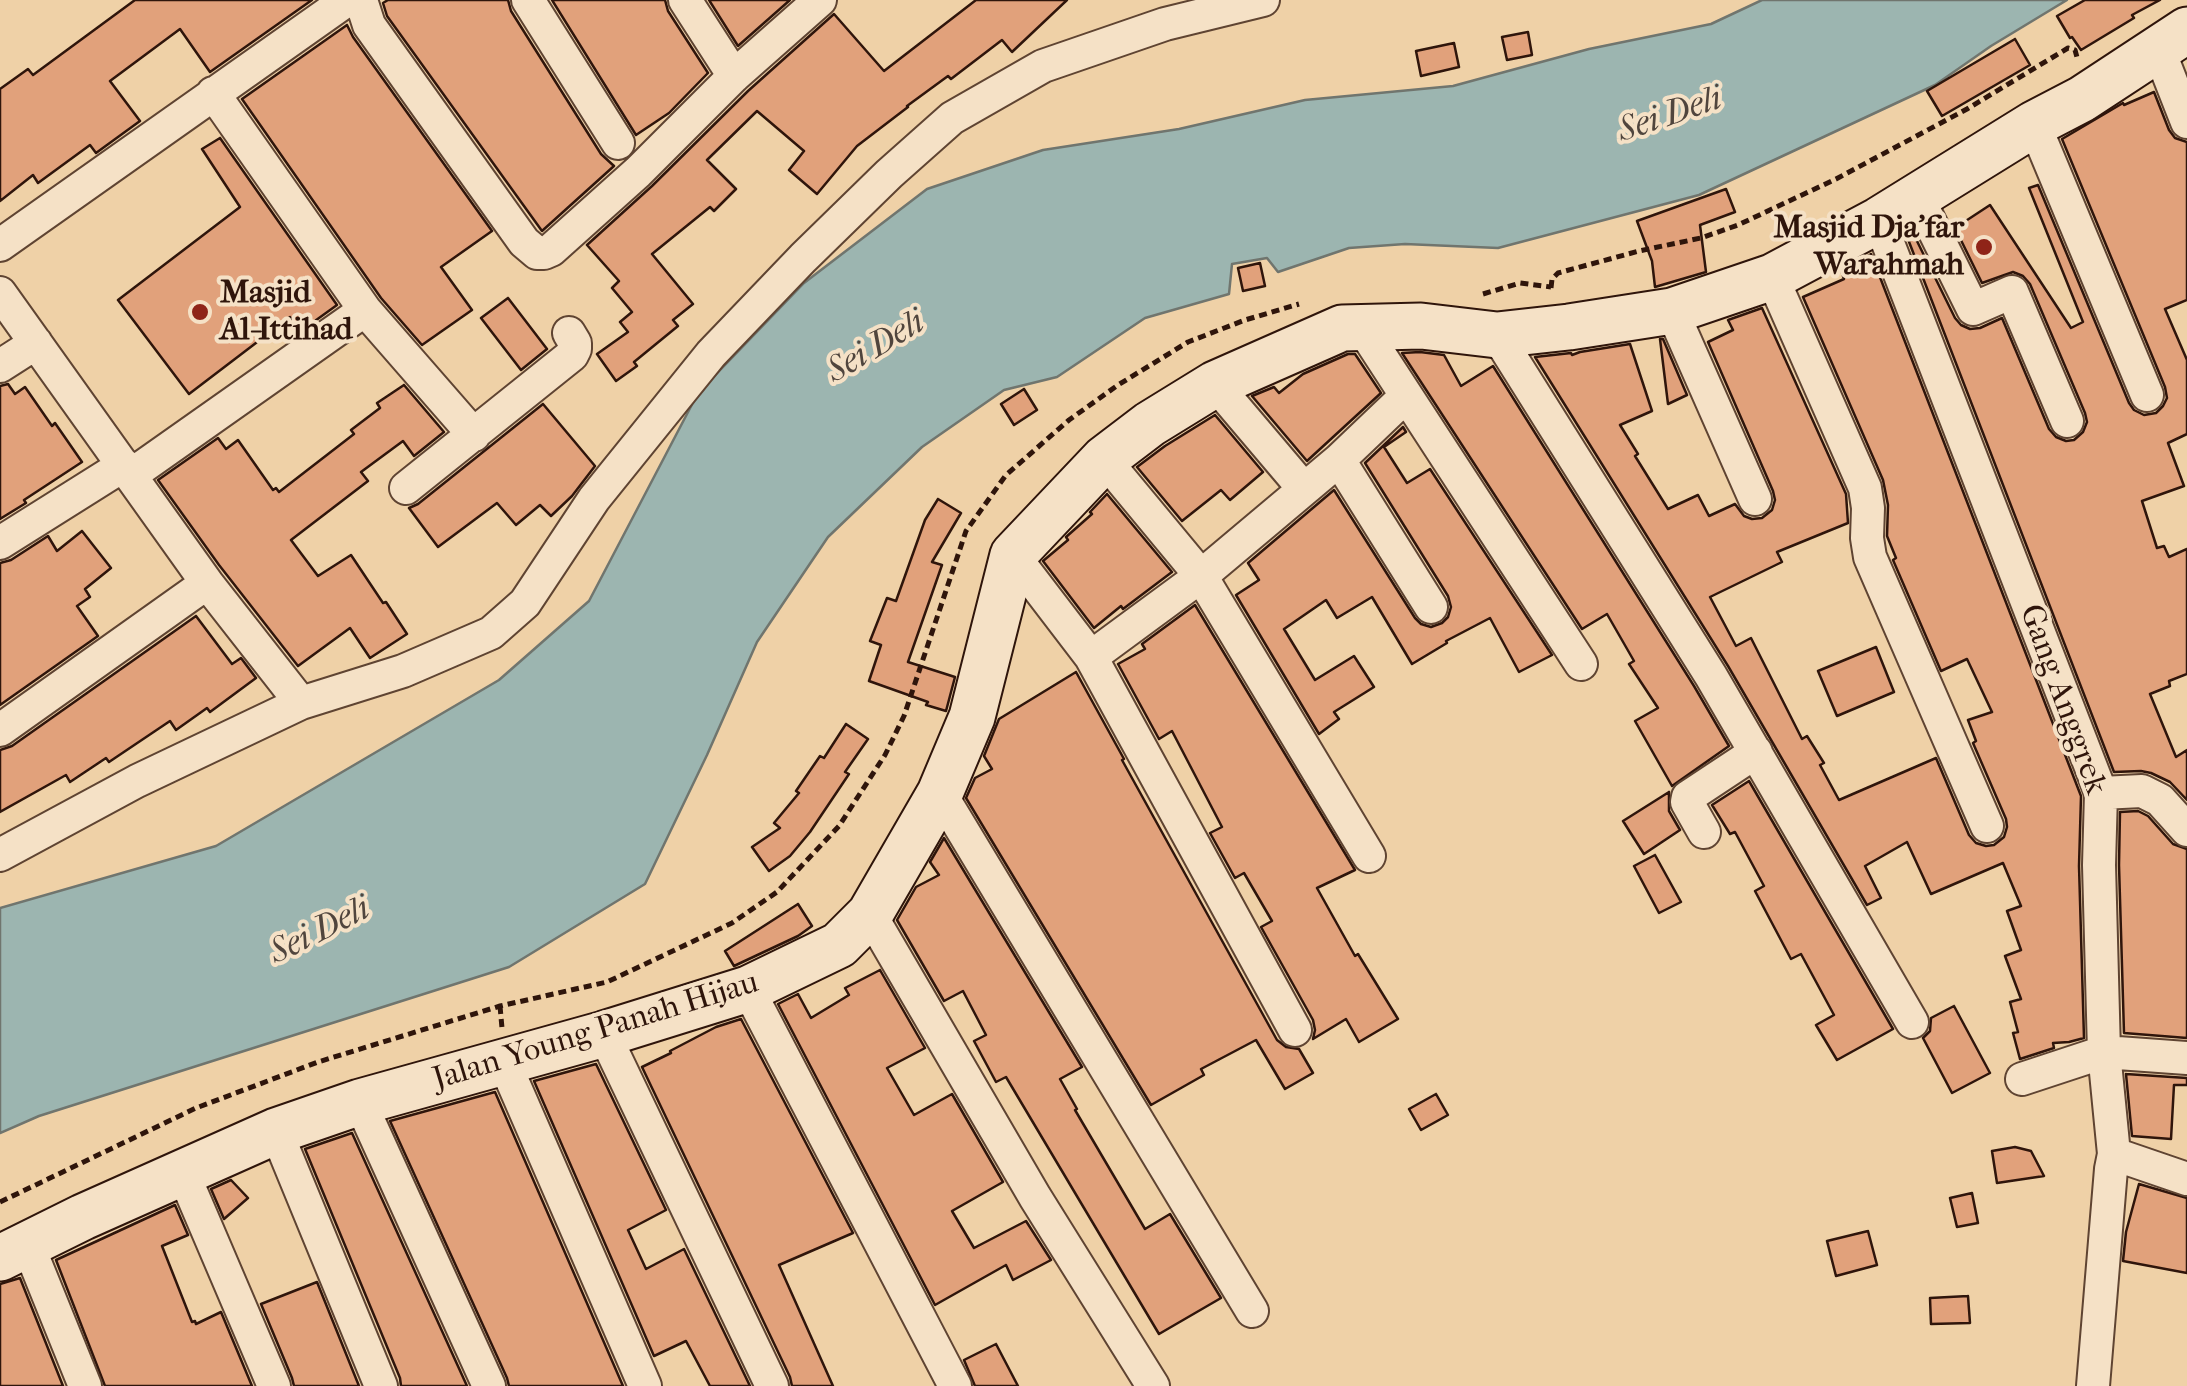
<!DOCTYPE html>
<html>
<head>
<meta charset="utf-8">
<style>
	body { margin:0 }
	canvas { display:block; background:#efd1a7 }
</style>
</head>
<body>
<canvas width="2187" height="1386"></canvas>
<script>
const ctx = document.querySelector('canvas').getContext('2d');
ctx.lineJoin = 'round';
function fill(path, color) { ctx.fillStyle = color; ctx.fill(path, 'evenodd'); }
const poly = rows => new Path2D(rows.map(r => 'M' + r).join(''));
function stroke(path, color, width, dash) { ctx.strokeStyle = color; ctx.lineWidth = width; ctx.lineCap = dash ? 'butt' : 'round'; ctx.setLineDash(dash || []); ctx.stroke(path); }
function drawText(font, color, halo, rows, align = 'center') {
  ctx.font = font + ' "IM FELL French Canon",serif'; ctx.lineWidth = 8; ctx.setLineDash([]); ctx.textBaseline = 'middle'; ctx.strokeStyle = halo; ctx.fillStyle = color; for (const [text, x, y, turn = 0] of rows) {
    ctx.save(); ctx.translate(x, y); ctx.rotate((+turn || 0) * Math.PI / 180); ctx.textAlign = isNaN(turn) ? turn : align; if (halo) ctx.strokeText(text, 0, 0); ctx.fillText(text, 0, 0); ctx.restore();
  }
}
const water = poly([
	[1762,0,2067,0,1991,46,1935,85,1699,195,1498,248,1405,244,1349,248,1278,272,1267,258,1232,264,1229,294,1145,318,1057,377,1004,390,922,447,828,537,757,642,707,755,645,884,509,967,39,1116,0,1133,0,908,216,846,499,680,589,601,698,393,804,283,927,189,1043,150,1179,129,1305,100,1453,86,1589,49,1711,24,1762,0]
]);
const building = poly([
	[135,0,312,0,210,72,180,29,110,81,140,121,96,153,90,145,38,183,33,175,0,201,0,89,28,69,33,75,135,0],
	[388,0,508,0,511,11,601,154,614,166,542,231,387,16,383,3,388,0],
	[552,0,665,0,668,11,708,73,669,113,636,135,552,0],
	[709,0,790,0,738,46,709,0],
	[976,0,1067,0,1012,52,1002,40,951,79,948,76,907,106,908,107,857,146,817,194,789,170,804,151,757,111,707,160,736,189,714,211,710,207,652,254,693,304,673,320,678,326,634,362,637,366,616,381,597,354,628,332,620,322,632,312,612,288,619,281,587,245,652,186,748,91,834,14,884,71,976,0],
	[2085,0,2160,0,2132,15,2134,18,2081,50,2072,37,2070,38,2057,16,2085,0],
	[347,25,353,37,492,231,441,267,472,310,422,345,381,298,242,99,347,25],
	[1528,32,1532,55,1507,60,1502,37,1528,32],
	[2015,39,2030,65,1942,116,1927,91,2015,39],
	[1454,43,1459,67,1421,76,1416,51,1454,43],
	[2154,92,2169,130,2175,138,2187,142,2187,300,2165,309,2187,360,2187,434,2168,443,2184,486,2142,501,2157,548,2164,546,2169,557,2187,549,2187,674,2169,681,2170,686,2150,694,2176,757,2187,750,2187,800,2170,782,2151,773,2141,771,2114,772,1906,234,1912,231,1955,318,1961,325,1970,329,1980,328,2002,318,2049,429,2056,437,2066,441,2074,440,2083,432,2087,422,2085,413,2030,284,2023,276,2013,272,1982,283,1955,228,1990,205,2071,328,2083,322,2029,188,2038,185,2129,403,2134,410,2144,415,2156,413,2163,406,2167,398,2165,387,2062,139,2123,103,2124,105,2154,92],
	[220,138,337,305,301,331,290,317,189,394,118,300,240,207,202,149,220,138],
	[1726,189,1735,212,1700,225,1706,272,1655,287,1652,261,1637,221,1726,189],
	[1871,254,2081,796,2079,866,2084,1038,2069,1042,2053,1043,2054,1048,2020,1059,2013,1033,2018,1032,2010,1002,2021,999,2005,956,2021,950,2007,911,2021,906,2003,863,1931,894,1907,842,1865,866,1881,898,1867,905,1728,666,1535,357,1571,353,1572,355,1580,352,1630,344,1652,411,1620,425,1638,454,1635,456,1668,509,1698,495,1709,516,1735,504,1744,516,1752,519,1762,518,1772,510,1775,500,1773,491,1708,342,1733,330,1728,320,1762,308,1846,494,1848,523,1777,552,1782,562,1710,597,1736,646,1751,638,1802,739,1807,736,1824,763,1820,765,1839,800,1936,758,1969,835,1976,843,1986,846,1994,845,2004,837,2007,827,2006,819,1973,743,1976,741,1968,720,1992,712,1967,659,1941,671,1893,560,1896,558,1887,536,1888,505,1883,480,1803,297,1844,279,1841,270,1871,254],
	[1260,263,1265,286,1243,291,1238,268,1260,263],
	[508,298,547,349,521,370,481,318,508,298],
	[1660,339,1663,339,1687,395,1668,404,1660,339],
	[1420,352,1444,355,1461,386,1493,366,1694,686,1729,746,1672,786,1635,721,1658,708,1629,664,1634,661,1607,614,1582,629,1402,353,1420,352],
	[1348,354,1355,354,1381,393,1307,461,1252,396,1274,387,1279,393,1303,374,1348,354],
	[8,384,15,394,25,387,52,426,55,423,82,462,24,500,26,503,0,519,0,386,8,384],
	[404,385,444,432,414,456,403,441,361,472,368,481,291,540,318,576,351,555,383,603,386,602,407,634,370,658,350,628,298,666,219,565,158,480,218,438,226,449,238,440,273,490,276,488,279,492,354,434,351,430,380,408,377,403,404,385],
	[1024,389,1037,410,1014,425,1001,404,1024,389],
	[543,404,595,466,572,496,551,516,540,505,516,525,497,503,438,547,409,508,418,504,543,404],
	[1215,415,1263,472,1230,500,1221,490,1182,521,1137,467,1165,446,1215,415],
	[1403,427,1406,432,1384,447,1407,483,1430,469,1552,655,1519,672,1490,618,1446,641,1447,643,1412,664,1372,597,1337,618,1326,600,1284,629,1315,680,1354,656,1374,687,1334,712,1339,719,1319,734,1236,595,1259,580,1248,563,1334,490,1415,618,1421,624,1431,627,1442,623,1448,617,1451,607,1448,596,1365,463,1403,427],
	[1107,494,1172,572,1123,609,1121,606,1094,628,1043,561,1068,540,1066,537,1092,514,1090,512,1107,494],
	[938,499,961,513,932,562,942,565,908,662,955,677,946,711,926,705,928,702,869,681,881,645,870,641,887,598,896,601,925,520,938,499],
	[82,531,111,568,85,589,90,597,77,606,98,636,0,705,0,563,11,560,48,536,57,551,82,531],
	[1195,605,1355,870,1317,888,1355,956,1358,954,1398,1019,1359,1042,1346,1019,1313,1039,1315,1030,1313,1020,1261,927,1272,921,1244,873,1235,878,1210,833,1222,827,1172,731,1159,739,1118,664,1145,649,1142,644,1195,605],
	[196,616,232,664,241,658,256,678,210,712,207,708,176,730,170,721,109,762,106,758,70,782,66,775,0,812,0,750,12,746,196,616],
	[1876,647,1894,692,1837,716,1818,671,1876,647],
	[1076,672,1124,759,1122,760,1277,1040,1286,1047,1299,1049,1313,1073,1285,1089,1256,1040,1201,1069,1204,1075,1151,1105,966,798,975,778,992,769,984,756,999,719,1076,672],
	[846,724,868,739,845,772,849,774,810,832,790,856,769,871,752,847,780,828,774,823,799,793,796,791,820,756,824,758,846,724],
	[1749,781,1893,1029,1837,1060,1816,1025,1834,1015,1801,954,1791,959,1755,891,1764,886,1735,832,1730,834,1712,805,1749,781],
	[1669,792,1669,811,1680,830,1644,854,1623,821,1669,792],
	[2138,811,2148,816,2173,844,2187,849,2187,1038,2124,1033,2119,865,2120,812,2138,811],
	[944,838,1082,1067,1060,1079,1077,1109,1075,1110,1145,1229,1170,1214,1221,1298,1159,1334,1006,1077,996,1082,974,1041,986,1035,963,991,944,1001,897,920,916,887,939,875,930,862,944,838],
	[1655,855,1681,902,1659,913,1634,866,1655,855],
	[798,904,812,926,798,936,734,966,725,951,798,904],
	[880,970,925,1048,887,1068,914,1115,952,1094,1003,1182,952,1211,974,1248,1026,1221,1051,1260,1013,1280,1006,1265,935,1305,778,1004,798,994,811,1018,849,995,845,988,880,970],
	[1954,1006,1990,1073,1952,1093,1923,1038,1930,1031,1931,1018,1954,1006],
	[741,1019,853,1233,779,1265,833,1386,792,1386,790,1377,642,1067,671,1053,670,1051,716,1027,741,1019],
	[596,1064,666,1210,628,1230,646,1269,684,1249,750,1386,710,1386,686,1341,654,1356,534,1081,596,1064],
	[2126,1074,2187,1078,2187,1085,2174,1085,2171,1139,2132,1136,2126,1074],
	[495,1092,623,1386,509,1386,507,1378,390,1121,495,1092],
	[1436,1094,1448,1115,1421,1130,1409,1109,1436,1094],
	[352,1133,467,1386,401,1386,400,1378,305,1149,352,1133],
	[2015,1147,2031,1151,2044,1176,1997,1183,1992,1151,2015,1147],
	[231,1180,248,1198,224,1219,211,1189,231,1180],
	[2139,1184,2187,1198,2187,1273,2123,1261,2126,1232,2139,1184],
	[1972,1193,1978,1223,1957,1227,1950,1198,1972,1193],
	[175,1205,188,1235,162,1246,192,1322,195,1321,196,1324,221,1312,252,1386,105,1386,56,1260,175,1205],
	[1868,1231,1877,1265,1836,1276,1827,1241,1868,1231],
	[20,1278,63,1386,0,1386,0,1284,20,1278],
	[317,1282,359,1386,294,1386,292,1378,261,1304,317,1282],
	[1968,1296,1970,1323,1931,1324,1930,1298,1968,1296],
	[996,1344,1018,1386,975,1386,964,1360,996,1344]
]);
const path = poly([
	[1551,288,1552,279,1558,273,1639,251,1701,238,1738,225,1836,179,1967,109,2068,48,2075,50,2078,61],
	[1483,294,1520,283,1551,287],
	[500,1006,502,1028],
	[0,1202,196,1108,318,1062,500,1006,607,982,732,923,777,892,839,826,885,755,904,716,966,531,1006,475,1069,420,1118,385,1188,342,1245,320,1299,304]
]);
const street = poly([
	[361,0,369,25,524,242,537,253,544,253,551,250,638,172,734,76,820,0],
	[528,0,618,143],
	[685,0,734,76],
	[2158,48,2187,122],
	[213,93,365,310,474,435],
	[2034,124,2147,395],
	[1917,196,1973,309,2012,292,2067,421],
	[1879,220,2101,793,2099,865,2104,1052,2114,1154,2111,1169,2093,1386],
	[0,245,347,0],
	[1772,277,1865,488,1868,508,1867,538,1870,557,1987,826],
	[0,293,207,583,301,703],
	[1672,311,1755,499],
	[1363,329,1581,664],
	[1497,335,1711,676,1912,1022],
	[0,366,36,343],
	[1215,384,1304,489],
	[1104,459,1201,576,1369,856],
	[1339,460,1431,607],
	[131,475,365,310],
	[406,488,572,355,575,349,575,343,569,333],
	[0,543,124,465],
	[1013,555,1091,657,1295,1030],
	[1091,657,1201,576,1339,460,1406,396],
	[0,730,207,583],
	[940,793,1252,1311],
	[2101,793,2142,791,2160,800,2187,830],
	[1704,832,1687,802,1688,797,1756,752],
	[0,855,137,781,301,703,403,671,491,633,525,603,594,499,711,354,803,258,889,174,952,118,1043,66,1165,24,1263,0],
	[870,914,1035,1197,1153,1386],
	[748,989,955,1386],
	[604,1034,772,1386],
	[504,1062,645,1386],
	[2022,1079,2104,1052,2187,1058],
	[360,1102,489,1386],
	[276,1131,381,1386],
	[2114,1154,2187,1179],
	[183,1173,274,1386],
	[28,1245,85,1386]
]);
const secondary = poly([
	[0,1258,83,1217,276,1131,360,1102,604,1034,748,989,839,945,870,914,940,793,972,717,1013,555,1104,459,1150,424,1215,384,1342,328,1421,326,1497,335,1569,327,1672,311,1772,277,1879,220,2034,124,2082,99,2187,30]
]);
const markers = [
	[1984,247,10,"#8f2418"],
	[200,312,10,"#8f2418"]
];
const poiNames = [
	["Masjid Dja'far",1964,229],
	["Warahmah",1964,266],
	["Masjid",220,294,"left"],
	["Al-Ittihad",220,331,"left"]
];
const streetNames = [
	["Gang Anggrek",2062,700,70],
	["Jalan Young Panah Hijau",596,1032,-17]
];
const waterNames = [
	["Sei Deli",1670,116,-19],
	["Sei Deli",876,348,-31],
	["Sei Deli",320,932,-27]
];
fill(water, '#9cb5b0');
stroke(water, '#70756e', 2.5);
fill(building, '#e1a17b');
stroke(building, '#2f150b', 2.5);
stroke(street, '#5f4432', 36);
stroke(secondary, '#2f150b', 49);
stroke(path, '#2f150b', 5, [8, 5]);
stroke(street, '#f5e1c6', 32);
stroke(secondary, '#f5e1c6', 45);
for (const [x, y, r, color] of markers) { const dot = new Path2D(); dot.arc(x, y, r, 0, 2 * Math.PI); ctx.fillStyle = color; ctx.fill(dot); stroke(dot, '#f5e1c6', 4); }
drawText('bold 32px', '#2f150b', '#f5e1c6', poiNames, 'right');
drawText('32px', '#2f150b', '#f5e1c6', streetNames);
drawText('italic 35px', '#50453d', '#f5e1c6', waterNames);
</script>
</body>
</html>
